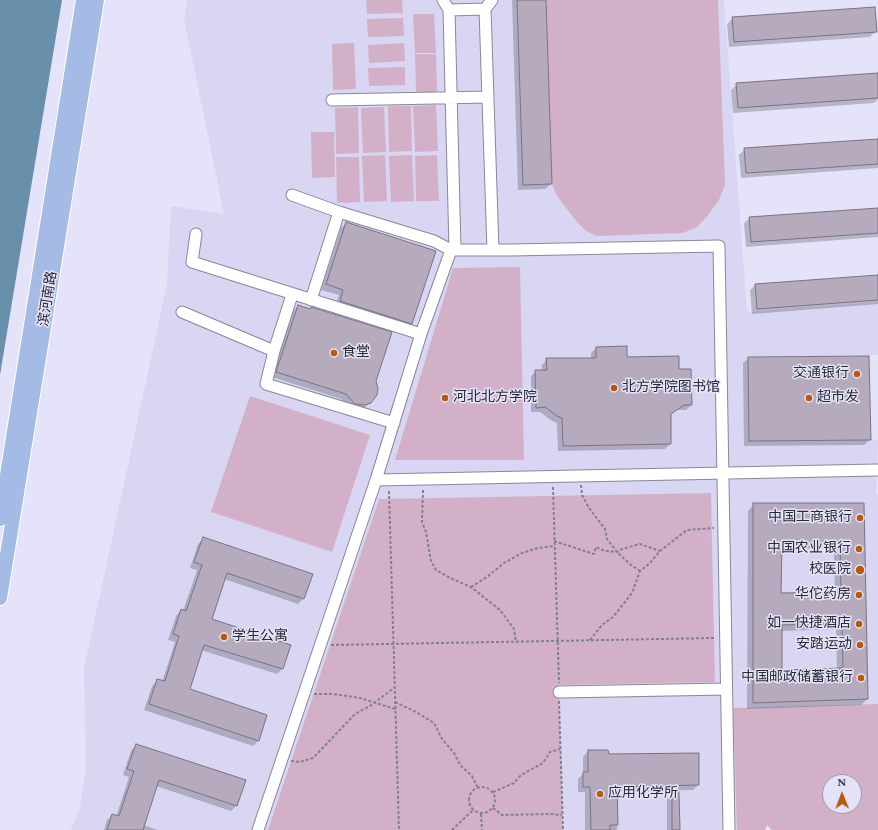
<!DOCTYPE html>
<html>
<head>
<meta charset="utf-8">
<style>
	body { margin:0 }
	#map { position:relative; width:878px; height:830px; overflow:hidden; background:#e4e3f9; font-family:Spectral,serif }
	canvas { display:block }
	.north { position:absolute; left:822px; top:774px; width:40px; height:40px; box-sizing:border-box; background:#e4e3f9; border:1px solid #9a99aa; border-radius:50%; rotate:359deg; font-size:11px; font-weight:700; line-height:16px; text-align:center; color:#2b2b33 }
	.north::after { content:''; display:block; margin:auto; width:14px; height:18px; background:#b85a09; clip-path:polygon(50% 0,100% 100%,50% 72%,0 100%) }
</style>
</head>
<body>
<div id="map">
<canvas width="878" height="830"></canvas>
<div class="north">N</div>
</div>
<script>
const ctx = document.querySelector('canvas').getContext('2d');
ctx.lineJoin = 'round';
function fill(path, color) { ctx.fillStyle = color; ctx.fill(path, 'evenodd'); }
const poly = rows => new Path2D(rows.map(r => 'M' + r).join(''));
function stroke(path, color, width, dash) { ctx.strokeStyle = color; ctx.lineWidth = width; ctx.lineCap = dash ? 'butt' : 'round'; ctx.setLineDash(dash || []); ctx.stroke(path); }
function drawText(font, color, halo, rows, align = 'center') {
  ctx.font = font + ' Spectral,"Noto Sans SC",serif'; ctx.lineWidth = 3; ctx.setLineDash([]); ctx.textBaseline = 'middle'; ctx.strokeStyle = halo; ctx.fillStyle = color; for (const [text, x, y, turn = 0] of rows) {
    ctx.save(); ctx.translate(x, y); ctx.rotate((+turn || 0) * Math.PI / 180); ctx.textAlign = isNaN(turn) ? turn : align; if (halo) ctx.strokeText(text, 0, 0); ctx.fillText(text, 0, 0); ctx.restore();
  }
}
const built = poly([
	[187,0,724,0,747,312,878,302,878,355,748,357,749,441,878,440,876,494,878,494,878,830,772,830,767,825,765,830,71,830,80,808,86,769,84,669,167,284,171,206,224,214,184,19],
	[830,782,854,782,854,806,830,806]
]);
const green = poly([
	[366,0,402,0,403,13,367,14],
	[546,0,718,0,725,185,719,200,708,215,697,227,683,233,596,236,585,230,577,222,557,196,552,184],
	[413,14,434,14,436,53,415,53],
	[403,18,404,36,368,37,367,19],
	[354,43,356,89,333,90,332,44],
	[404,43,405,61,369,63,368,45],
	[415,54,436,54,437,93,416,93],
	[405,67,405,85,369,86,368,68],
	[436,105,438,151,415,152,413,106],
	[388,106,411,106,412,151,389,152],
	[358,107,359,153,336,154,335,108],
	[384,107,386,152,363,153,361,108],
	[311,132,334,132,335,177,312,178],
	[385,155,387,201,364,202,362,156],
	[412,155,414,201,391,202,389,156],
	[437,155,439,201,416,201,415,156],
	[336,157,359,157,360,202,337,203],
	[520,267,524,460,395,460,453,268],
	[250,396,370,435,332,552,211,512],
	[711,493,715,682,559,685,563,830,268,830,379,499],
	[878,704,878,830,772,830,767,825,765,830,737,830,733,708],
	[830,782,854,782,854,806,830,806]
]);
const water = poly([
	[0,0,62,0,0,375]
]);
const shadow = poly([
	[512,0,545,0,551,184,545,189,518,190],
	[733,18,876,31,870,37,729,47,727,24],
	[878,74,878,99,874,103,733,113,731,90,737,84],
	[878,140,878,168,741,178,739,155,745,149],
	[878,209,878,237,746,247,744,223,750,218],
	[346,223,411,323,406,329,335,306,339,295,321,290,341,228],
	[878,276,878,304,752,314,750,290,755,285],
	[298,306,375,381,370,402,364,408,359,410,350,409,341,399,272,377,293,311],
	[596,348,626,358,678,370,691,405,686,410,677,410,670,415,670,444,665,449,558,451,557,423,552,421,540,412,531,412,531,376,536,371,542,371,542,365,547,359,591,359,591,353],
	[749,358,870,439,864,445,744,446,743,363],
	[754,504,863,504,867,699,861,705,747,709,748,511],
	[834,548,835,593,780,594,781,549],
	[836,629,837,670,781,671,781,631],
	[204,538,303,599,298,604,224,579,211,620,290,646,282,669,277,674,201,650,188,690,258,741,253,746,144,710,152,686,158,680,162,682,175,642,168,640,176,616,181,610,183,611,197,570,190,568,198,544],
	[136,745,236,806,231,811,156,786,143,825,158,830,104,830,107,820,112,815,116,817,129,777,123,775,131,751],
	[588,751,607,751,608,755,698,785,693,790,616,792,617,830,585,830,585,792,578,792,578,779,583,774,583,757],
	[672,794,678,794,679,830,667,830,667,799]
]);
const building = poly([
	[517,0,546,0,552,184,523,185,517,0],
	[875,7,877,32,734,42,732,17,875,7],
	[878,73,878,98,738,108,736,83,878,73],
	[878,139,878,164,746,173,744,148,878,139],
	[878,208,878,233,751,242,749,217,878,208],
	[346,222,436,251,412,324,340,301,343,290,326,284,346,222],
	[878,275,878,300,757,309,755,284,878,275],
	[298,305,310,309,311,307,392,332,376,381,378,389,377,395,371,403,365,405,355,404,346,394,276,372,298,305],
	[627,346,627,357,679,356,679,369,691,369,692,405,684,405,671,414,671,444,563,446,562,418,557,416,545,407,536,408,535,370,547,370,546,358,596,358,596,347,627,346],
	[869,356,871,440,749,441,748,357,869,356],
	[753,503,864,503,868,699,753,703,753,503],
	[840,542,841,592,781,593,782,543,840,542],
	[842,624,843,668,782,670,782,625,842,624],
	[203,537,313,574,304,599,227,573,212,619,291,645,283,669,204,645,190,689,267,715,259,741,149,704,157,679,165,681,179,636,173,634,181,609,186,611,202,565,194,562,203,537],
	[136,744,246,780,237,806,159,780,143,830,107,830,112,814,119,816,134,771,127,769,136,744],
	[588,750,608,750,609,754,699,753,699,785,617,787,618,825,610,825,610,830,591,830,590,787,583,787,583,772,588,772,588,750],
	[679,792,680,830,672,830,672,793,679,792]
]);
const path = poly([
	[581,485,582,495,589,508,605,529,607,539,617,552,631,565,640,571],
	[553,487,559,683],
	[423,490,422,522,426,532,431,561,436,570,450,578,471,587,500,610,514,629,516,642],
	[389,491,399,830],
	[554,541,594,554,596,547,605,551,617,552,622,549,640,544,660,551],
	[471,587,487,577,504,563,522,553,538,548,555,546],
	[590,640,602,625,613,617,632,593,640,571,649,564,660,551,687,530,714,528],
	[331,645,715,638],
	[314,694,333,694,360,698,395,709],
	[559,701,563,830],
	[395,702,416,712,434,723,442,739,454,753,460,765,472,776,478,788],
	[291,761,300,762,313,758,355,714,370,706,394,688],
	'469 800a13 13 0 1 1 26 0a13 13 0 1 1-26 0Z',
	[493,792,514,783,521,775,543,763,550,752,560,749],
	[493,808,502,815,551,814,562,815],
	[481,814,482,830],
	[452,830,473,810]
]);
const minor = poly([
	[443,0,449,10,455,250],
	[492,0,485,9,493,250],
	[449,10,485,9],
	[332,100,488,97],
	[292,195,339,212,434,241,451,250],
	[196,234,192,262,421,334],
	[292,295,274,351,266,384,394,423],
	[311,300,339,212],
	[182,312,274,351],
	[376,480,878,470],
	[559,692,726,689],
	[258,830,376,480,421,334,451,250,511,250,719,246,729,830]
]);
const major = poly([
	[0,519,83,0],
	[0,598,97,0]
]);
const markers = [
	[334,353,4,"#b85a09"],
	[857,374,4,"#b85a09"],
	[614,388,4,"#b85a09"],
	[445,398,4,"#b85a09"],
	[809,398,4,"#b85a09"],
	[860,518,4,"#b85a09"],
	[859,549,4,"#b85a09"],
	[860,570,5,"#b85a09"],
	[859,595,4,"#b85a09"],
	[859,624,4,"#b85a09"],
	[224,637,4,"#b85a09"],
	[860,645,4,"#b85a09"],
	[861,678,4,"#b85a09"],
	[600,794,4,"#b85a09"]
];
const streetNames = [
	["滨河南路",49,299,-81]
];
const poiNames = [
	["食堂",342,353,"left"],
	["交通银行",849,374],
	["北方学院图书馆",622,388,"left"],
	["河北北方学院",453,398,"left"],
	["超市发",817,398,"left"],
	["中国工商银行",852,518],
	["中国农业银行",851,549],
	["校医院",851,570],
	["华佗药房",851,595],
	["如一快捷酒店",851,624],
	["学生公寓",232,637,"left"],
	["安踏运动",852,645],
	["中国邮政储蓄银行",853,678],
	["应用化学所",608,794,"left"]
];
fill(built, '#d8d6f3');
fill(green, '#d2b1c8');
fill(water, '#6890ab');
fill(shadow, '#0003');
fill(building, '#b6aabd');
stroke(building, '#7d7284', 1);
stroke(minor, '#88879b', 13);
stroke(major, '#fff', 16);
stroke(path, '#81808f', 2, [3, 2]);
stroke(minor, '#fff', 11);
stroke(major, '#a4bbe5', 14);
for (const [x, y, r, color] of markers) { const dot = new Path2D(); dot.arc(x, y, r, 0, 2 * Math.PI); ctx.fillStyle = color; ctx.fill(dot); stroke(dot, '#e4e3f9', 1.5); }
drawText('14px', '#2b2b33', '#e4e3f9', streetNames);
drawText('14px', '#2b2b33', '#e4e3f9', poiNames, 'right');
</script>
</body>
</html>
